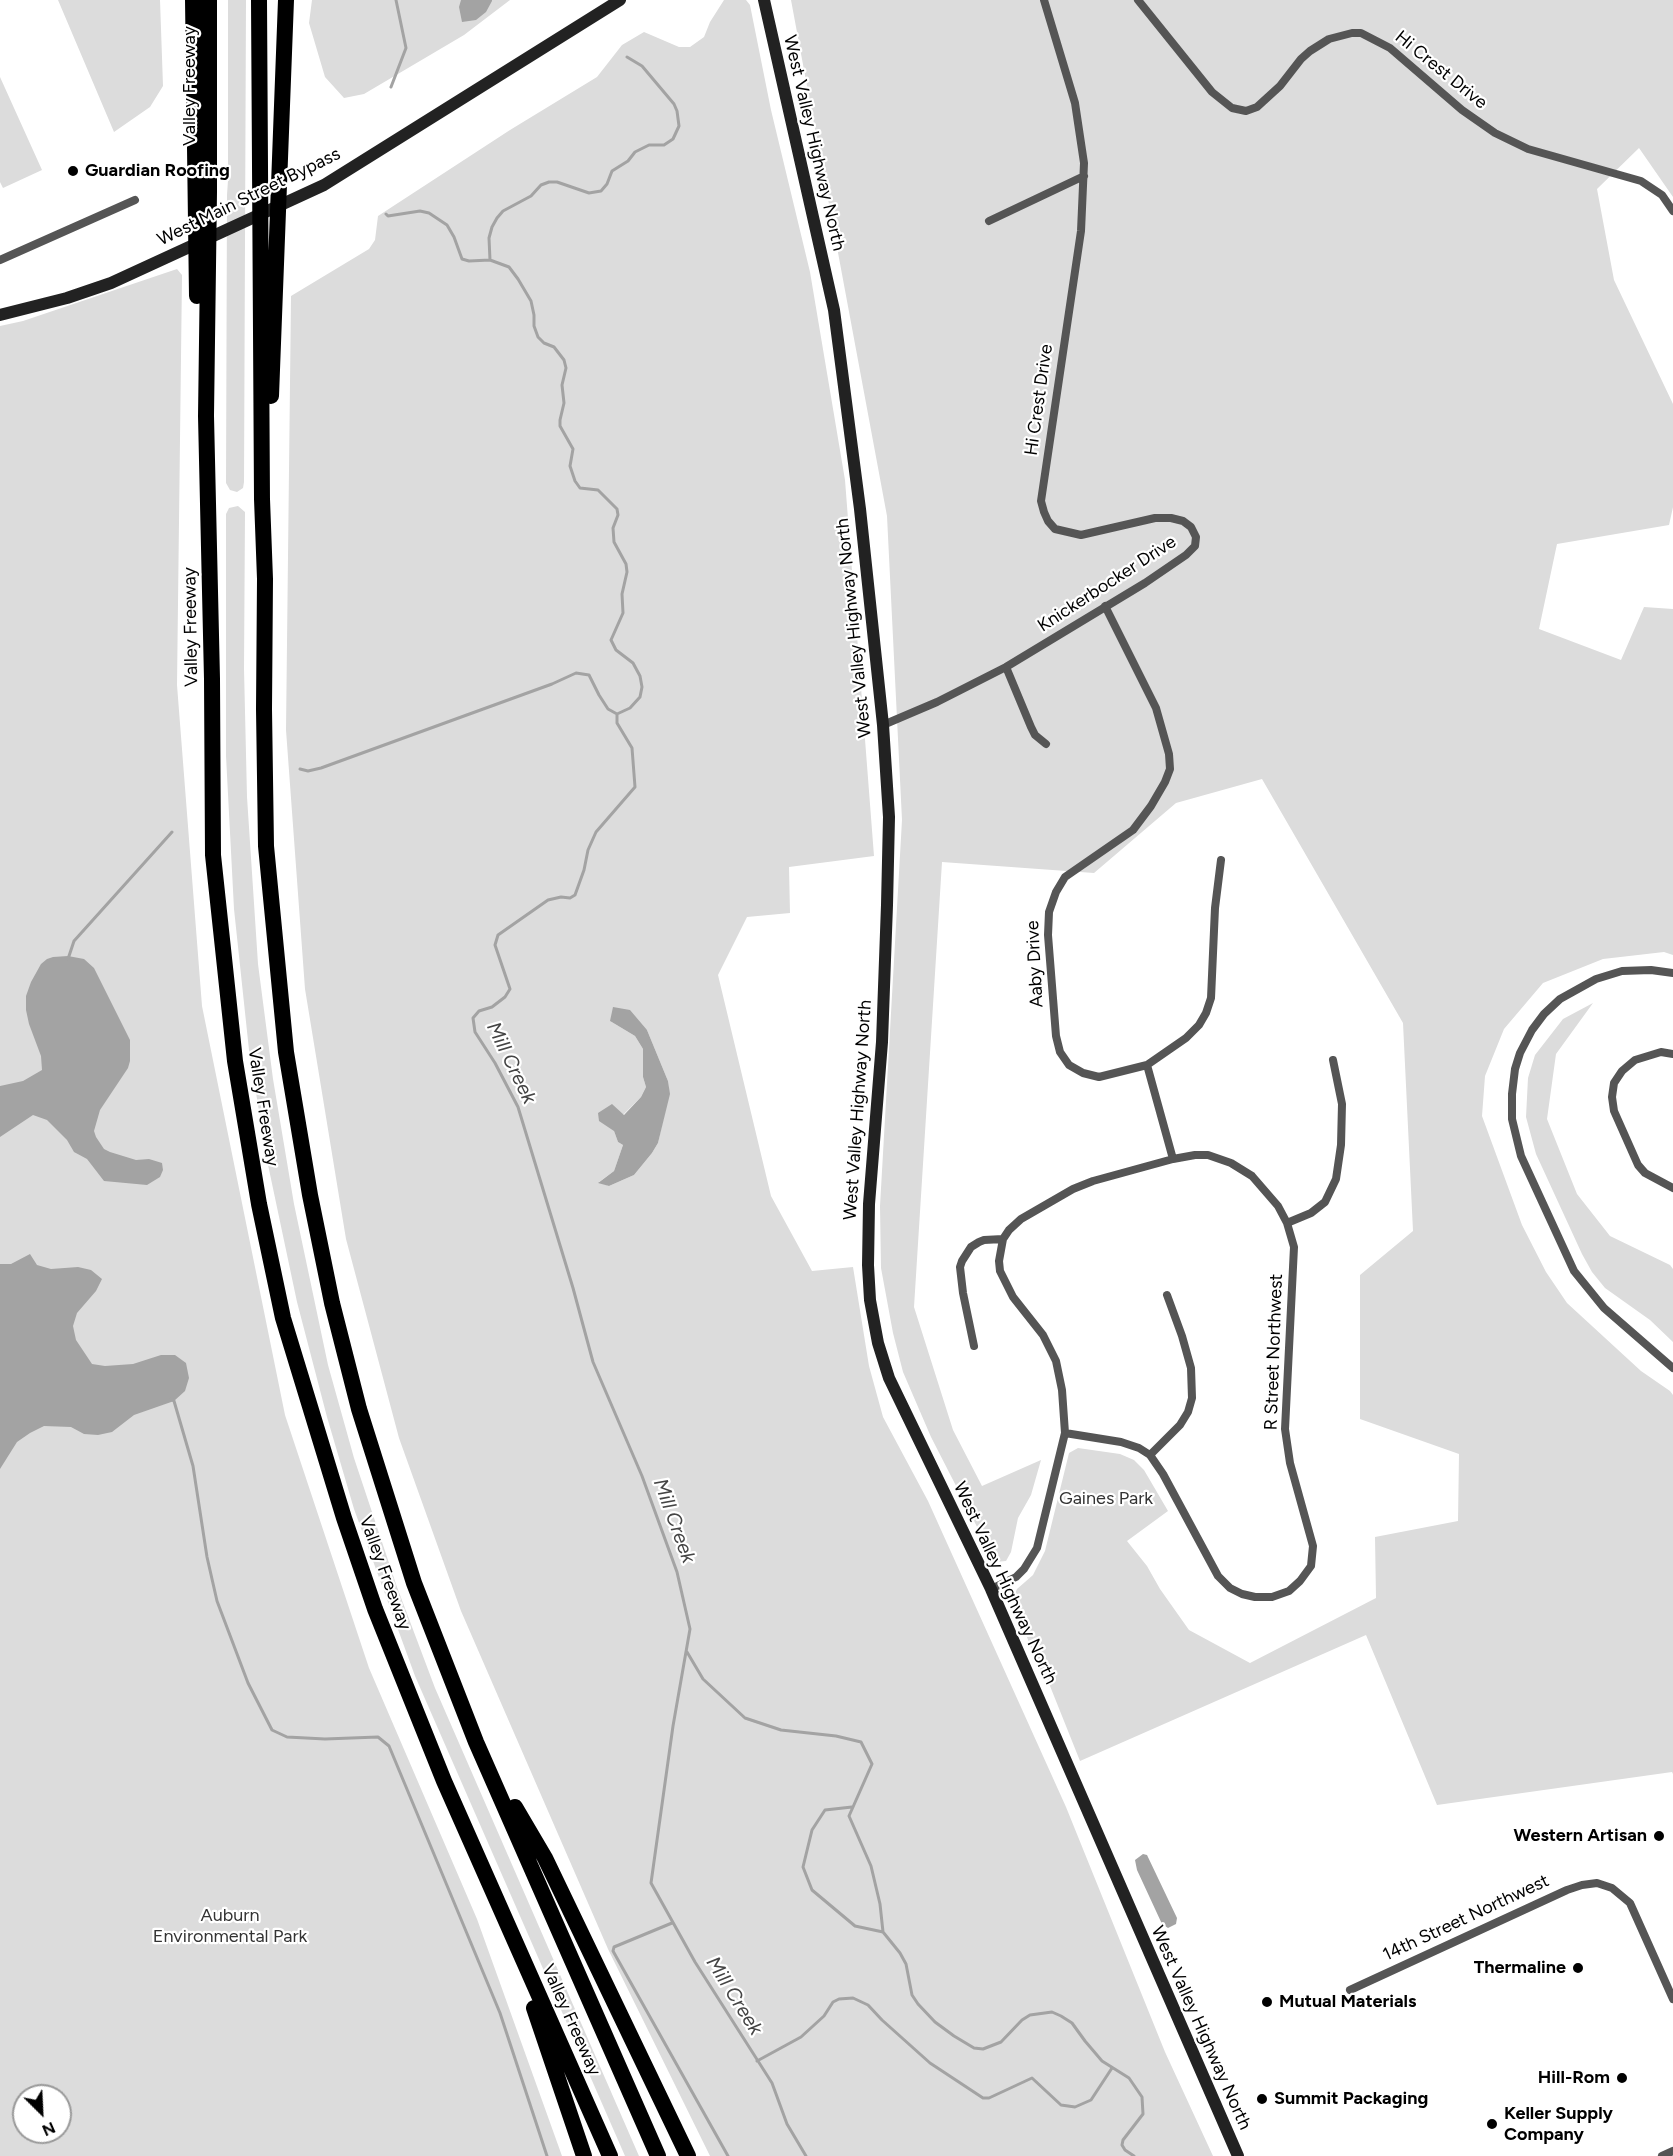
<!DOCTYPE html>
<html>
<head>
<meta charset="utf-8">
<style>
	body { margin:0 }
	#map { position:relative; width:1673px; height:2156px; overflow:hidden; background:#fff; font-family:Figtree,sans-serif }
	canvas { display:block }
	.north { position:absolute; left:12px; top:2084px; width:60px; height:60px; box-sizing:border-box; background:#fff; border:2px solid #999; border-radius:50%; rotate:156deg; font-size:16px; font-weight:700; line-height:24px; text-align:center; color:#000 }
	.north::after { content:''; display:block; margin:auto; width:21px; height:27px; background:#000; clip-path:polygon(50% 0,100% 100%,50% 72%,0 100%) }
</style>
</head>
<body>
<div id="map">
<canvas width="1673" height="2156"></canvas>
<div class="north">N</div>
</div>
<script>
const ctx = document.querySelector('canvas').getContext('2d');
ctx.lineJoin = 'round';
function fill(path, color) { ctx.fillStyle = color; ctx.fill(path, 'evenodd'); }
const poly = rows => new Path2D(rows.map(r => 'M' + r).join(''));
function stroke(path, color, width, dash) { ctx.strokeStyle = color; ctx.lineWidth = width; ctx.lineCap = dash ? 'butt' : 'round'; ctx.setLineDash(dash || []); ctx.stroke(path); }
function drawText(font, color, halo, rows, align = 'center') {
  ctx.font = font + ' Figtree,sans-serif'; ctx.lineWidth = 4.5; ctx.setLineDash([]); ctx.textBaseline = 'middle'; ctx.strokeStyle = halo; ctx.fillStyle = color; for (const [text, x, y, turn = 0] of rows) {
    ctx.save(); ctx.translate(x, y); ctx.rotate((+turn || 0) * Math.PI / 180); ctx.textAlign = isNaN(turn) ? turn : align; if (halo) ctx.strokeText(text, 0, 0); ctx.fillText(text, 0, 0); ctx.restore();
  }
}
const green = poly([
	[58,0,160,0,163,86,150,107,114,132],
	[228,0,246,0,244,482,243,488,237,492,230,490,226,483,227,195,228,180],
	[312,0,510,0,464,35,364,94,344,98,325,77,309,23],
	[724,0,746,0,750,5,771,110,810,272,845,480,874,856,789,867,790,913,747,917,718,975,771,1196,812,1271,853,1267,869,1366,883,1417,928,1501,1066,1807,1165,2052,1213,2156,710,2156,608,1949,461,1611,399,1438,346,1239,305,989,286,730,291,296,369,249,375,240,378,216,510,130,597,77,622,45,644,32,679,47,690,47,704,37,710,22],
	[610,1021,647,1030,668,1081,669,1094,658,1143,652,1153,634,1175,609,1186,599,1182,614,1171,623,1145,618,1142,614,1131,623,1115,641,1097,646,1087,643,1077,643,1049,635,1036],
	[791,0,1673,0,1673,197,1639,148,1597,189,1614,280,1673,404,1673,507,1669,525,1557,544,1539,629,1621,660,1644,607,1673,609,1673,955,1664,952,1603,959,1543,983,1504,1029,1485,1076,1482,1116,1522,1225,1546,1272,1567,1303,1641,1371,1670,1391,1673,1395,1673,1774,1672,1772,1437,1805,1366,1635,1080,1761,1044,1671,1041,1671,1032,1651,1013,1598,1017,1589,1033,1575,1045,1551,1069,1453,1078,1448,1120,1454,1134,1460,1144,1470,1168,1511,1127,1541,1147,1566,1160,1589,1189,1630,1250,1663,1376,1598,1375,1537,1458,1521,1459,1454,1360,1419,1360,1275,1413,1231,1403,1023,1262,779,1176,803,1094,873,942,862,914,1307,953,1430,982,1486,1041,1460,1031,1495,1018,1518,1011,1552,1006,1561,995,1562,931,1437,903,1372,893,1333,881,1268,880,1206,902,820,887,516],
	[0,77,42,170,3,188,0,182],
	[177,269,182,275,177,685,202,1006,285,1415,369,1668,477,1919,562,2156,0,2156,0,326,23,321],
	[24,2096,60,2096,60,2132,24,2132],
	[238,506,245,512,244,669,247,797,258,964,273,1079,294,1204,328,1365,354,1458,397,1587,435,1688,639,2156,625,2156,415,1676,354,1509,327,1417,297,1302,267,1160,249,1050,234,909,226,756,226,514,229,508],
	[1593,1003,1556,1054,1547,1119,1577,1194,1610,1236,1670,1265,1673,1269,1673,1342,1650,1320,1605,1288,1592,1272,1582,1254,1536,1154,1526,1117,1528,1078,1535,1055,1563,1019]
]);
const water = poly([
	[461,0,492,0,492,1,486,12,476,20,462,22,459,7],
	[68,956,84,959,94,968,130,1040,130,1061,128,1068,100,1110,94,1131,96,1137,104,1149,110,1152,136,1160,149,1159,162,1163,163,1170,160,1177,147,1185,104,1181,87,1159,74,1152,67,1140,47,1120,33,1115,0,1137,0,1086,23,1081,42,1070,41,1056,29,1024,26,1010,26,996,31,982,41,964,47,959,53,957],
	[613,1007,630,1010,647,1030,668,1081,670,1094,658,1143,652,1153,634,1175,609,1186,598,1183,614,1171,623,1145,618,1142,614,1131,599,1121,598,1113,612,1104,624,1115,641,1097,646,1087,643,1077,643,1049,635,1036,610,1021],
	[30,1254,37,1265,51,1269,78,1267,91,1270,102,1279,96,1291,77,1313,73,1326,76,1340,92,1364,105,1366,133,1364,161,1355,175,1355,186,1363,189,1378,185,1391,174,1401,134,1415,112,1432,98,1435,84,1434,71,1427,44,1426,30,1433,17,1442,0,1469,0,1264,11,1264],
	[1143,1854,1147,1855,1177,1918,1176,1924,1168,1928,1162,1924,1137,1870,1135,1860]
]);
const stream = poly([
	[391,87,406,48,396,0],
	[386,214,388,216,420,211,429,213,447,225,454,237,462,259,469,261,490,260,509,267,518,279,531,301,534,315,534,326,538,337,544,343,554,347,564,360,566,368,562,385,564,403,560,420,560,426,573,449,570,466,575,481,580,488,598,490,617,509,618,515,613,528,614,542,626,564,627,572,622,594,623,613,611,640,616,650,633,663,640,676,642,687,640,697,630,708,617,714,617,723,632,748,635,787,596,832,588,850,584,870,575,895,570,898,561,897,548,900,498,935,495,945,510,989,505,997,492,1007,479,1011,473,1018,475,1032,495,1063,518,1107,573,1288,593,1362,642,1476,677,1572,690,1629,673,1726,651,1883,695,1962,772,2083,787,2124,806,2156],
	[490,260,489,238,492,227,497,218,503,211,531,196,541,185,549,182,557,182,589,193,601,191,607,184,612,171,628,161,635,152,649,145,664,145,673,139,679,126,677,111,674,104,642,66,627,57],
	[300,769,308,771,321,768,552,684,576,673,589,675,599,695,608,709,617,714],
	[68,959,74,941,172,832],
	[171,1399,174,1401,193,1466,207,1557,217,1601,248,1683,272,1730,287,1737,325,1739,378,1737,389,1746,500,2013,547,2156],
	[687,1652,703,1679,745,1718,781,1730,836,1736,861,1742,872,1764,849,1816,871,1866,880,1904,883,1932,900,1953,906,1964,912,1995,918,2004,935,2022,954,2036,974,2048,983,2049,1001,2042,1022,2020,1030,2015,1052,2012,1061,2016,1072,2023,1085,2041,1102,2061,1129,2078,1142,2097,1143,2114,1123,2140,1122,2145,1125,2150,1134,2156],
	[852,1807,825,1810,812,1830,803,1867,812,1890,855,1926,883,1932],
	[672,1923,614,1947,613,1951,728,2156],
	[757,2061,801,2037,824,2016,833,2002,839,1999,853,1998,868,2005,882,2020,930,2063,983,2098,989,2098,1032,2078,1061,2105,1075,2107,1091,2100,1112,2068]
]);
const street = poly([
	[1138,0,1212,92,1232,108,1246,111,1257,107,1280,86,1301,59,1310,51,1329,39,1352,33,1361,33,1390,48,1462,110,1495,133,1528,149,1641,181,1662,195,1673,211],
	[989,221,1084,176],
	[0,260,135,200],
	[1105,606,1156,708,1169,754,1170,769,1165,782,1151,806,1133,830,1065,877,1056,892,1049,912,1048,935,1056,1036,1060,1052,1069,1065,1083,1073,1099,1077,1147,1065,1186,1038,1199,1025,1206,1013,1211,998,1215,908,1221,860],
	[1006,667,1031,727,1035,735,1046,744],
	[883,725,937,702,1006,667,1145,583,1186,555,1195,546,1196,537,1191,527,1183,521,1171,518,1155,518,1081,535,1055,529,1048,521,1044,512,1041,501,1081,231,1084,163,1075,103,1044,0],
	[1673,973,1651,970,1622,971,1596,979,1560,999,1544,1014,1532,1030,1520,1053,1515,1069,1512,1094,1512,1119,1521,1156,1574,1271,1604,1308,1673,1368],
	[1673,1054,1661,1052,1635,1060,1622,1071,1614,1083,1612,1097,1614,1111,1638,1165,1645,1173,1673,1188],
	[1147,1065,1173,1159,1195,1155,1208,1155,1231,1163,1252,1176,1278,1206,1287,1223,1294,1247,1285,1429,1290,1463,1313,1546,1311,1566,1300,1581,1289,1591,1272,1597,1255,1597,1242,1594,1230,1588,1218,1576,1163,1474,1150,1455,1139,1448,1121,1442,1065,1433,1062,1390,1056,1361,1043,1335,1013,1297,1000,1271,999,1261,1003,1239,1009,1230,1021,1219,1073,1189,1093,1181,1173,1159],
	[1287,1223,1311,1213,1325,1202,1336,1179,1341,1145,1342,1104,1333,1060],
	[974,1346,963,1293,960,1267,962,1261,971,1247,979,1242,984,1240,1003,1239],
	[1150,1455,1180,1425,1188,1412,1192,1398,1191,1368,1182,1336,1167,1295],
	[991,1589,1016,1577,1024,1569,1037,1548,1065,1433],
	[1350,1990,1567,1890,1582,1885,1597,1883,1612,1888,1630,1903,1673,1999],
	[1662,2156,1673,2151]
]);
const secondary = poly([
	[764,0,834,310,860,509,883,725,889,817,887,905,882,1042,869,1204,868,1265,870,1300,878,1343,889,1378,991,1589,1238,2156],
	[0,315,67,298,111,283,324,185,620,0]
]);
const highway = poly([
	[193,0,197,296],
	[209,0,209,192,206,416,212,679,213,855,235,1061,259,1204,283,1318,344,1518,375,1609,444,1781,610,2156],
	[259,0,262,499,265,579,264,709,266,846,286,1052,310,1195,332,1303,359,1409,414,1583,476,1742,658,2156],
	[271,396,286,0],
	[515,1807,545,1858,688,2156],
	[534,2008,584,2156]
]);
const markers = [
	[73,171,6,"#000"],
	[1659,1836,6,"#000"],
	[1578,1968,6,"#000"],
	[1267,2002,6,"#000"],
	[1622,2078,6,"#000"],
	[1262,2099,6,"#000"],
	[1492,2124,6,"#000"]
];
const streetNames = [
	["Hi Crest Drive",1441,70,39],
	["Valley Freeway",190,86,-90],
	["West Valley Highway North",814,143,77],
	["West Main Street Bypass",249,197,-26],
	["Hi Crest Drive",1039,400,-82],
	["Knickerbocker Drive",1107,584,-33],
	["Valley Freeway",191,627,-91],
	["West Valley Highway North",854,628,-96],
	["Aaby Drive",1035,964,-93],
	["Valley Freeway",263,1107,81],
	["West Valley Highway North",858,1110,-86],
	["R Street Northwest",1274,1352,-88],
	["Valley Freeway",385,1573,70],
	["West Valley Highway North",1005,1583,65],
	["14th Street Northwest",1466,1918,-25],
	["Valley Freeway",571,2020,66],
	["West Valley Highway North",1201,2028,66]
];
const poiNames = [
	["Guardian Roofing",85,171],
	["Western Artisan",1647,1836,"right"],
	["Thermaline",1566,1968,"right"],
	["Mutual Materials",1279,2002],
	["Hill-Rom",1610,2078,"right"],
	["Summit Packaging",1274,2099],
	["Keller Supply",1504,2114],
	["Company",1504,2135]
];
const parkNames = [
	["Gaines Park",1106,1499],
	["Auburn",230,1916],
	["Environmental Park",230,1937]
];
const waterNames = [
	["Mill Creek",511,1063,64],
	["Mill Creek",674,1521,70],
	["Mill Creek",734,1996,58]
];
fill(green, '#dcdcdc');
fill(water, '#a3a3a3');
stroke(stream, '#a3a3a3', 3);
stroke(street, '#555', 8);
stroke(secondary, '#222', 12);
stroke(highway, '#000', 16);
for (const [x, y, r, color] of markers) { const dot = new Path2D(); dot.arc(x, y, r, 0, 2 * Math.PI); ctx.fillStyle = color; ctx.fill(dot); stroke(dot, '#fff', 2); }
drawText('18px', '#000', '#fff', streetNames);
drawText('bold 18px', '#000', '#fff', poiNames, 'left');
drawText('18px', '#333', '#fff', parkNames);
drawText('italic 20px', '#444', '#fff', waterNames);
</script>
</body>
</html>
